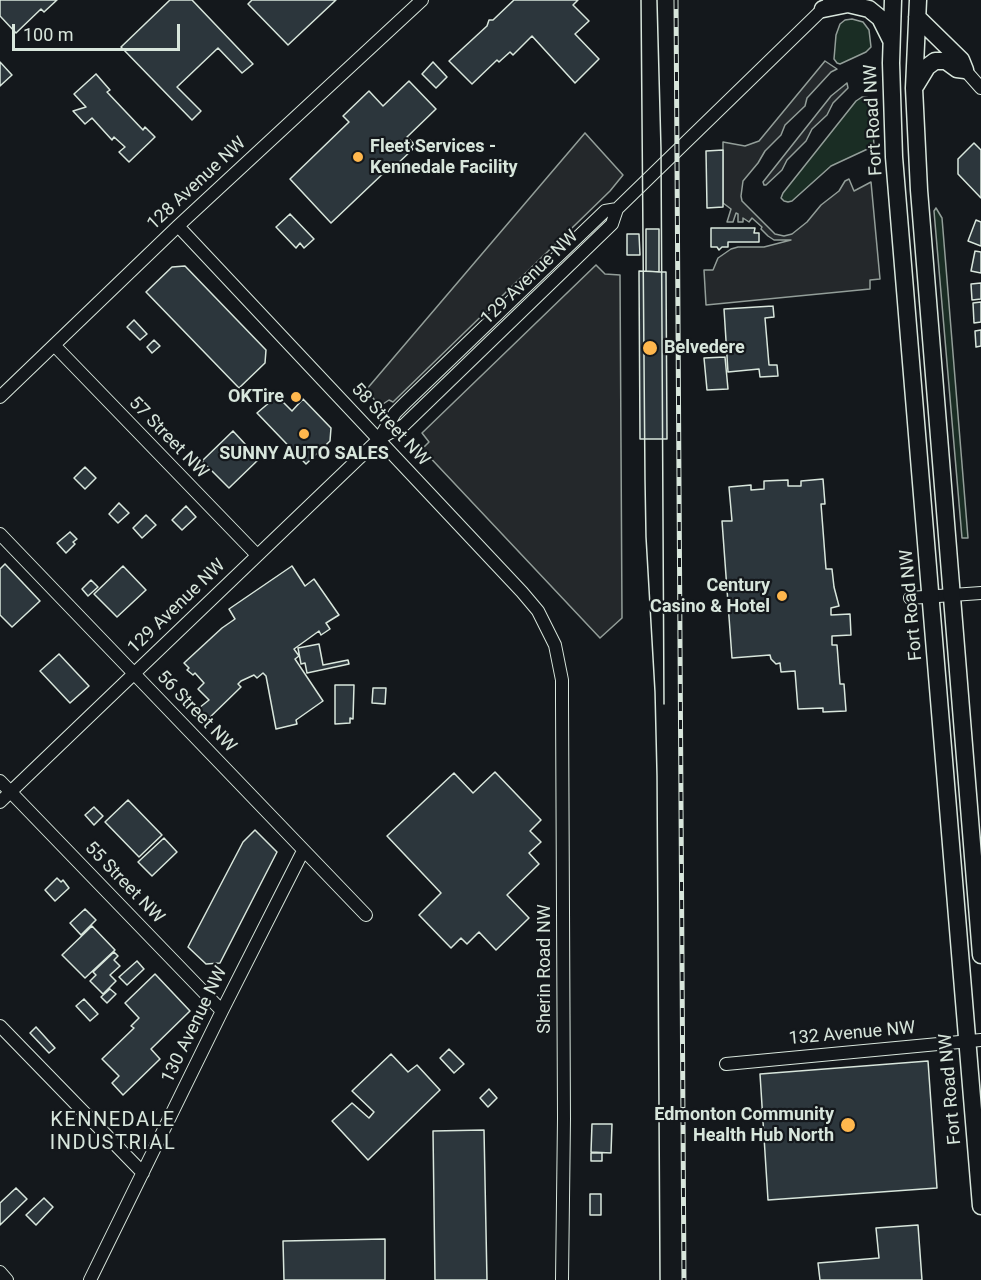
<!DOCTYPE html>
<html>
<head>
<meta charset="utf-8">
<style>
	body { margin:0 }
	#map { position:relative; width:981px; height:1280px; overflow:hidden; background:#14181c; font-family:Roboto,sans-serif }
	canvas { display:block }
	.scale { position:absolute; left:12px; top:24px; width:168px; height:27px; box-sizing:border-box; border:3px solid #d8e6dc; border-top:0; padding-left:8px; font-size:18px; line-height:21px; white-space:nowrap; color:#d8e6dc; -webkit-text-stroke:4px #14181c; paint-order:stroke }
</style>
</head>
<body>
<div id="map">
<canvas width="981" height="1280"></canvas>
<div class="scale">100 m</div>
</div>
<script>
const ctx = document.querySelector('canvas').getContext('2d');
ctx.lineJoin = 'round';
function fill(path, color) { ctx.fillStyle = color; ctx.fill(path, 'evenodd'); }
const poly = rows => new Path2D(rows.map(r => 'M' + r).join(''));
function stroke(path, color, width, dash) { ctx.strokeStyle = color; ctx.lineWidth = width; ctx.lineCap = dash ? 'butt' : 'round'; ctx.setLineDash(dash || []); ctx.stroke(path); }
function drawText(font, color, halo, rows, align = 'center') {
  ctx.font = font + ' Roboto,sans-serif'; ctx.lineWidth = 4.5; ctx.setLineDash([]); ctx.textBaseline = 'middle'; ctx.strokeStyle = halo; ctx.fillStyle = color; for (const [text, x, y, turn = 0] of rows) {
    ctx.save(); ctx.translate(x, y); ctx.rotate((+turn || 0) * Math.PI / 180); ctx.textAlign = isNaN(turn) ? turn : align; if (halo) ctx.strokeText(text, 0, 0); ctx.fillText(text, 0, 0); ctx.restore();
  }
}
const green = poly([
	[852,19,863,22,869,30,871,47,866,52,840,64,837,63,834,59,836,35,840,24,845,20,852,19],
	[862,97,871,98,874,146,831,166,792,201,788,202,784,201,781,198,783,193,856,101,862,97],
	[936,208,942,218,968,538,962,538,934,211,936,208]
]);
const parking = poly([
	[825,61,837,69,831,72,807,98,805,106,785,125,781,135,765,151,758,163,743,181,741,196,742,201,775,234,784,236,792,234,807,222,821,205,839,191,845,181,849,179,854,191,871,182,880,279,870,280,870,289,706,305,704,270,713,270,718,258,731,249,738,247,764,247,791,240,774,240,768,236,761,229,762,227,752,218,749,222,743,218,743,222,738,222,738,214,736,213,733,222,727,222,731,209,723,203,723,142,745,146,759,141,825,61],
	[847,83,848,88,833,103,827,115,812,129,806,141,787,160,782,170,766,185,764,185,763,182,831,96,847,83],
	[585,133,623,175,610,191,393,402,389,400,380,406,366,390,585,133],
	[596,265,605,274,620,275,622,618,600,638,422,449,429,442,422,433,596,265]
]);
const building = poly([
	[0,0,57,0,44,12,41,9,16,33,0,16,0,0],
	[170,0,192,0,253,64,242,73,218,48,177,87,201,111,192,120,121,47,170,0],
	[252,0,336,0,288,45,248,4,252,0],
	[514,0,578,0,573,5,589,21,575,34,599,59,575,83,532,36,513,55,510,52,499,62,497,60,472,84,449,61,487,26,489,20,493,20,514,0],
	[0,62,12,75,0,86,0,62],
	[433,62,447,77,436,88,422,74,433,62],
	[96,74,110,90,107,92,143,130,145,127,155,137,129,162,119,152,125,147,114,137,112,140,92,118,85,124,73,111,86,107,74,94,96,74],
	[409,81,436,109,407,137,414,144,411,147,413,149,393,168,391,166,331,223,290,179,349,122,343,116,369,91,383,106,409,81],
	[974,143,981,150,981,198,958,174,958,159,974,143],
	[723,150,723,207,707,208,706,151,723,150],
	[290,214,314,239,304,248,300,243,296,248,276,227,290,214],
	[976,220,981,222,981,246,968,241,976,220],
	[711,228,755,228,754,233,759,233,759,242,728,242,728,247,722,247,719,250,717,247,711,247,711,228],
	[646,229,659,229,659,272,646,271,646,229],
	[627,234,639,234,640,255,627,255,627,234],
	[975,251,981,252,981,273,971,271,975,251],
	[185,266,266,350,265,363,239,388,146,292,172,267,185,266],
	[639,271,666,272,667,439,640,439,639,271],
	[981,283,981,299,972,300,971,284,981,283],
	[981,302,981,322,974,323,973,303,981,302],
	[773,306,774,317,765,318,769,365,777,365,778,376,760,377,759,369,728,372,724,309,773,306],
	[134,320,147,334,140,340,127,327,134,320],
	[981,330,981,346,976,347,975,331,981,330],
	[154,340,160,346,152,353,147,347,154,340],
	[725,357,728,389,707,390,704,358,725,357],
	[277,396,292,411,303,399,331,428,330,441,306,464,257,413,277,396],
	[233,431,259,459,229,488,202,461,233,431],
	[85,467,96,478,85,489,74,478,85,467],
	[823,479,825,504,821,504,826,569,832,569,834,587,839,606,831,608,831,615,850,614,851,635,832,636,832,645,837,645,840,684,844,684,846,711,823,712,823,708,798,709,795,671,781,672,780,663,776,664,771,659,770,655,732,658,722,521,732,521,729,487,751,485,751,490,764,489,764,481,788,480,788,486,801,486,801,481,823,479],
	[119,503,129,513,118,523,109,514,119,503],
	[186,506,196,517,182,530,172,520,186,506],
	[146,515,156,525,142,538,133,528,146,515],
	[70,532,77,539,73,542,75,544,66,553,57,543,70,532],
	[5,564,40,601,12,627,0,615,0,569,5,564],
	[123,566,146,590,117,617,94,594,123,566],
	[292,566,305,586,314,579,339,615,326,623,330,629,321,635,319,631,294,649,299,656,295,659,323,701,296,720,297,724,276,729,266,676,263,673,257,678,254,675,241,681,238,684,241,687,204,723,194,712,209,700,198,689,204,683,195,673,193,675,187,670,189,668,184,663,222,628,235,619,229,609,292,566],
	[91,580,98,587,88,596,82,589,91,580],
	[319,644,323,665,348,660,349,664,307,673,305,663,301,664,298,648,319,644],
	[59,654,89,686,70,703,40,671,59,654],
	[335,685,354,685,353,719,350,718,350,723,335,724,335,685],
	[373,688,386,688,385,704,372,703,373,688],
	[495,772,541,820,530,831,541,842,529,853,539,864,507,895,529,918,496,950,479,932,467,944,461,938,451,948,419,915,441,893,387,836,454,773,473,793,495,772],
	[128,800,162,835,139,857,105,822,128,800],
	[94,807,103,816,94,825,85,815,94,807],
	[255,830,277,852,220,963,206,964,188,947,243,842,255,830],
	[164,838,177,852,152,876,138,862,164,838],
	[57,878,61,882,63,880,69,888,55,901,45,890,57,878],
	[85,909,96,920,81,935,70,923,85,909],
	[92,926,115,950,85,978,62,955,92,926],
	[114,952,118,956,114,960,120,966,110,975,116,981,103,994,90,981,96,975,93,972,114,952],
	[137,961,144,969,127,985,119,977,137,961],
	[155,974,190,1011,151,1049,160,1059,123,1095,112,1083,119,1076,102,1059,134,1028,131,1026,139,1018,125,1003,155,974],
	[110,989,116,994,107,1003,101,997,110,989],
	[84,999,98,1014,90,1021,76,1006,84,999],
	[36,1027,55,1048,49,1053,30,1033,36,1027],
	[449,1049,464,1064,454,1073,440,1058,449,1049],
	[391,1054,408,1072,417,1065,440,1090,368,1160,332,1121,352,1103,369,1118,374,1112,352,1091,391,1054],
	[928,1061,937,1188,768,1200,760,1074,928,1061],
	[489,1089,497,1098,488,1107,480,1098,489,1089],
	[592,1124,612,1124,611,1153,591,1152,592,1124],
	[484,1130,487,1280,435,1280,433,1131,484,1130],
	[591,1153,602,1153,602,1161,591,1161,591,1153],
	[16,1188,27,1199,0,1225,0,1203,16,1188],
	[590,1194,601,1194,601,1215,590,1215,590,1194],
	[44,1198,53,1207,36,1225,26,1215,44,1198],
	[918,1225,922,1280,820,1280,818,1263,879,1258,876,1228,918,1225],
	[385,1239,385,1280,284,1280,283,1241,385,1239]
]);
const minor = poly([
	[965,70,981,88],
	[178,226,522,592,538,611,555,645,562,680,562,701,564,1118,562,1280],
	[54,345,257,555],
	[0,397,178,226,422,0],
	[380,438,404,425,612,224,617,209,828,4],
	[0,534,366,915],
	[910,598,981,593],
	[0,781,222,1011],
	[0,802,379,439,395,413,406,402,605,211,617,209],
	[0,1026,143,1173],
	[726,1064,981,1040],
	[0,1272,7,1280],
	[90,1280,222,1011,303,851]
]);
const major = poly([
	[893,0,891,63,894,157,981,1206],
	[918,0,914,88,919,190,981,955],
	[823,9,848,4,869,9,880,18,891,40],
	[917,17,961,60,965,70],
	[916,85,927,67,935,61,946,61,957,69,965,70]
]);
const tram = poly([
	[641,0,645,480,646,537,655,692,657,776,660,1280],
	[657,0,661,148,664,704]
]);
const rail = poly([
	[676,0,684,1280]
]);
const markers = [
	[358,157,6,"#ffb74d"],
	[650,348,8,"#ffb74d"],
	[296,397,6,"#ffb74d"],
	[304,434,6,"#ffb74d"],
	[782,596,6,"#ffb74d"],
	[848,1125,8,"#ffb74d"]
];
const streetNames = [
	["Fort Road NW",874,120,-93],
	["128 Avenue NW",197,184,-43],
	["129 Avenue NW",530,278,-44],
	["58 Street NW",390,425,47],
	["57 Street NW",168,438,46],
	["Fort Road NW",912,605,-95],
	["129 Avenue NW",177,607,-44],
	["56 Street NW",196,712,46],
	["55 Street NW",124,883,46],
	["Sherin Road NW",545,969,-90],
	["130 Avenue NW",195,1025,-64],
	["132 Avenue NW",852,1034,-5],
	["Fort Road NW",951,1089,-95]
];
const poiNames = [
	["Fleet Services -",370,147,"left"],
	["Kennedale Facility",370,168,"left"],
	["Belvedere",664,348,"left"],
	["OKTire",284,397],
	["SUNNY AUTO SALES",304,454,"center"],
	["Century",770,586],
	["Casino & Hotel",770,607],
	["Edmonton Community",834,1115],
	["Health Hub North",834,1136]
];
const neighbourhoodNames = [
	["KENNEDALE",113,1121],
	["INDUSTRIAL",113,1144]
];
fill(green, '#1a2d24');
stroke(green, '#939e99', 1.5);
fill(parking, '#24282b');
stroke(parking, '#939e99', 1.5);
fill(building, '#2c363c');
stroke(building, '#d8e6dc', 1.5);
stroke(minor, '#d8e6dc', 14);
stroke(major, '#d8e6dc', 19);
stroke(minor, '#14181c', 12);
stroke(major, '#14181c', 16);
stroke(tram, '#d8e6dc', 1.5);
stroke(rail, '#d8e6dc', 5);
stroke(rail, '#14181c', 3, [9]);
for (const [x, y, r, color] of markers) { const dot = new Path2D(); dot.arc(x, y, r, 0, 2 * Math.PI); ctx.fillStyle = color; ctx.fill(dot); stroke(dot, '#14181c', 2); }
drawText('18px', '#d8e6dc', '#14181c', streetNames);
drawText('bold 18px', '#d8e6dc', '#14181c', poiNames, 'right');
ctx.letterSpacing = '1.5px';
drawText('20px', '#d8e6dc', '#14181c', neighbourhoodNames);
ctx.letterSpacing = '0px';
</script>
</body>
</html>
